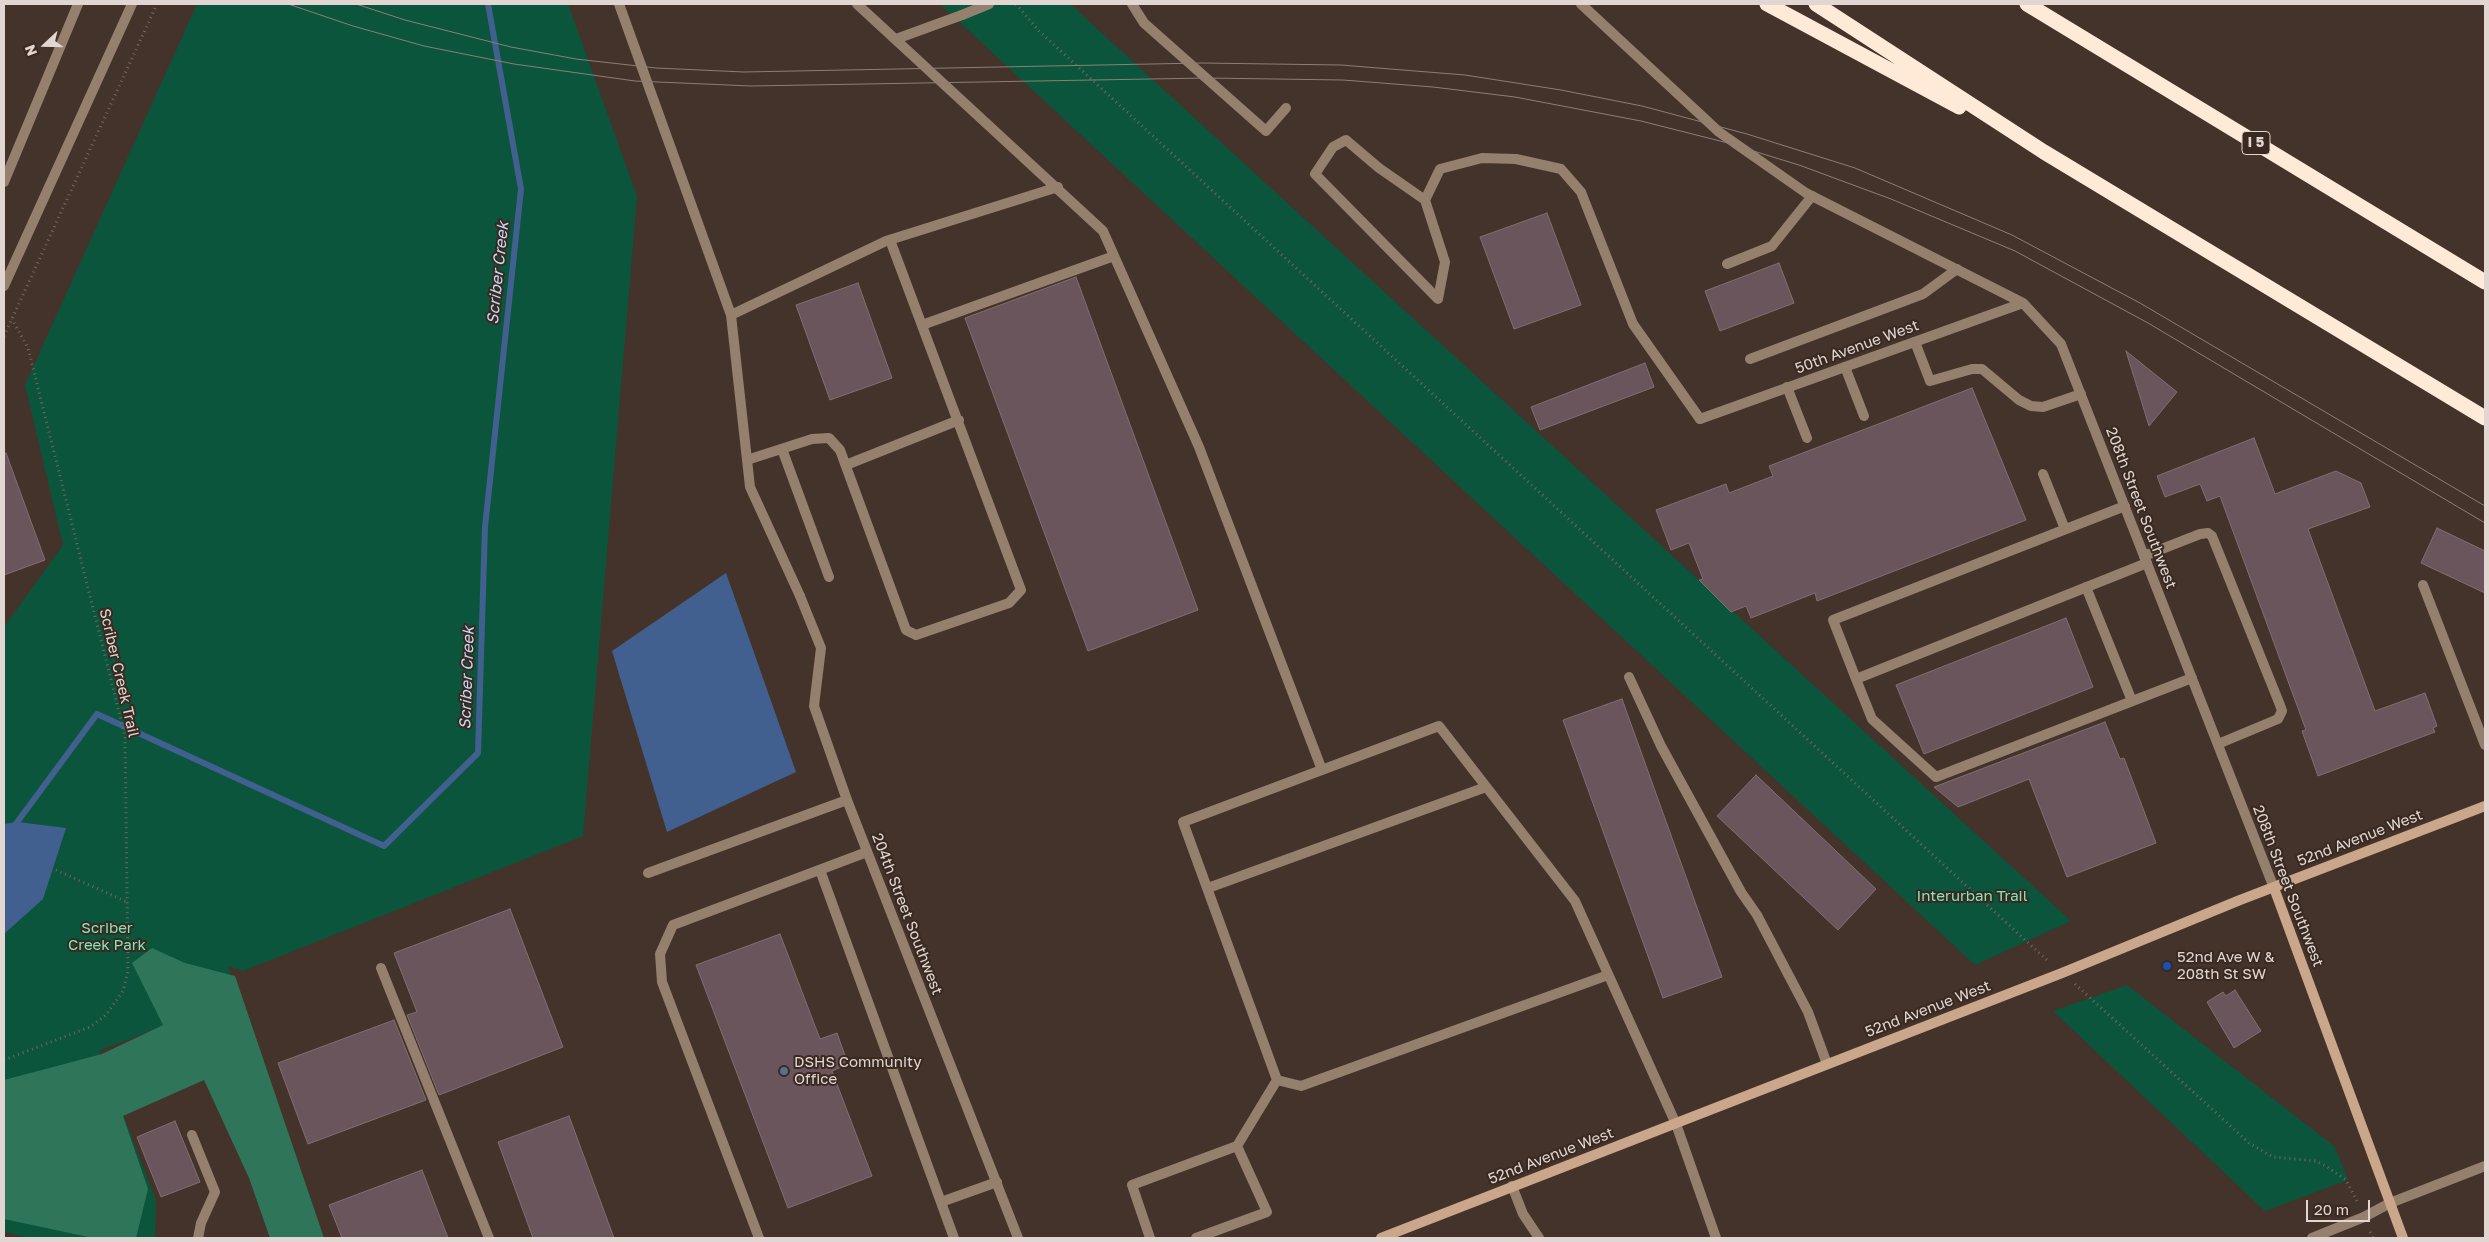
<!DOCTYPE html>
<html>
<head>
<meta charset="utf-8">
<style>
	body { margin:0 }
	#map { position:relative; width:2489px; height:1242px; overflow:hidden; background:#44332b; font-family:"Golos Text",sans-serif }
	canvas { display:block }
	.frame { position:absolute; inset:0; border:5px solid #e1d6d1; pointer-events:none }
	.north { position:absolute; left:20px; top:20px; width:50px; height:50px; -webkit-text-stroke:4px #392921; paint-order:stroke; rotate:249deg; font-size:14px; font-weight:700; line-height:20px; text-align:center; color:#e1d6d1 }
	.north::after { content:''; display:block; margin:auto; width:18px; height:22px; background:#e1d6d1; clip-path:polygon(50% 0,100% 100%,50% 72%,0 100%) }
	.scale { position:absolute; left:2306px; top:1200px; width:64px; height:22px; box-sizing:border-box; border:2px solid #e1d6d1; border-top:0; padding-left:6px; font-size:15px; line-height:18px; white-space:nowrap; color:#e1d6d1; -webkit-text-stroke:4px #392921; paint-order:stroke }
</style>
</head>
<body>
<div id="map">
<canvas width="2489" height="1242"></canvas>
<div class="frame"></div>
<div class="north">N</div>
<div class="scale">20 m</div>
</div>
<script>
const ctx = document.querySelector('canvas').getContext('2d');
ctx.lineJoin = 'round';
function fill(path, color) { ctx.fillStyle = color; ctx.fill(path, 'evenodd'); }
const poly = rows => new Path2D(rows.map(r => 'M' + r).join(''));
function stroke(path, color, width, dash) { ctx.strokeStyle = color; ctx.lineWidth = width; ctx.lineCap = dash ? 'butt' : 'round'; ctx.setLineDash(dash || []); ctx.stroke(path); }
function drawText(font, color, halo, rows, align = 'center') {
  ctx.font = font + ' "Golos Text",sans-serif'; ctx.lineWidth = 4; ctx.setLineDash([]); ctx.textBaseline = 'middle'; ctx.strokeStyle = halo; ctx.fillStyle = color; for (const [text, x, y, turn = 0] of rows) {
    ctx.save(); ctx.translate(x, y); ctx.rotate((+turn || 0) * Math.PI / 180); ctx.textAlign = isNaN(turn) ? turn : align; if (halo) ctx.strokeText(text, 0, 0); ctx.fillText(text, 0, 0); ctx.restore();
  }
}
const green = poly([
	[197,4,568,4,637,196,583,836,243,971,228,966,239,996,99,1051,156,1201,155,1238,30,1238,4,1232,4,627,63,545,25,385],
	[940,4,1070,4,2071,921,1975,965],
	[2127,985,2335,1147,2348,1180,2265,1211,2053,1011]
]);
const forest = poly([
	[152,948,185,963,235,976,324,1238,270,1238,249,1178,204,1080,123,1116,148,1189,136,1238,93,1238,4,1219,4,1080,102,1054,163,1025,132,963]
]);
const water = poly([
	[726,573,796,772,667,832,612,651],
	[18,822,66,828,43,899,4,934,4,824]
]);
const stream = poly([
	[4,840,97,714,384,846,478,753,485,527,521,189,488,4]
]);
const building = poly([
	[1547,213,1581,305,1514,329,1480,237,1547,213],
	[1779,263,1794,303,1720,331,1705,291,1779,263],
	[1076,277,1198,610,1088,651,965,318,1076,277],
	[858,283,892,378,830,400,796,305,858,283],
	[2126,351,2177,392,2149,426,2126,351],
	[1645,363,1654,387,1540,430,1531,407,1645,363],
	[1972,388,2026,520,1817,601,1815,593,1751,618,1746,606,1731,612,1699,580,1703,579,1689,543,1671,550,1656,510,1726,484,1729,493,1773,476,1769,466,1972,388],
	[2254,438,2275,494,2336,471,2361,483,2370,507,2308,529,2375,711,2425,693,2437,726,2433,728,2435,732,2318,776,2302,731,2306,730,2220,496,2207,501,2200,484,2165,497,2157,476,2254,438],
	[6,453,45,560,4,575,4,454,6,453],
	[2437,528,2485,551,2485,593,2421,563,2437,528],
	[2066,618,2093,687,1924,754,1896,685,2066,618],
	[1622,699,1722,977,1663,998,1563,720,1622,699],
	[2105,722,2120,759,2124,758,2156,843,2067,877,2029,779,1958,807,1934,787,2105,722],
	[1756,775,1876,889,1838,930,1717,816,1756,775],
	[510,909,563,1047,439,1095,407,1015,417,1012,394,953,510,909],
	[780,934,820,1039,837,1033,848,1064,832,1071,872,1176,788,1208,696,965,780,934],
	[2235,990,2261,1031,2234,1048,2207,1002,2223,992,2226,996,2235,990],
	[394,1020,426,1100,308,1144,278,1063,394,1020],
	[569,1116,614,1238,533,1238,498,1142,569,1116],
	[175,1121,200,1182,161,1197,137,1137,175,1121],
	[422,1170,448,1238,342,1238,329,1205,422,1170]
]);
const path = poly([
	[1016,4,1039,31,2049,962],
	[4,336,157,4],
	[56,870,127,902],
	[2075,984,2249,1143,2273,1157,2316,1161,2326,1166,2346,1180,2358,1203],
	[4,1060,90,1027,106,1015,123,991,128,971,125,736,28,348,12,319],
	[2370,1232,2373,1238]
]);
const lane = poly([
	[619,4,731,315],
	[857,4,1103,231,1199,447,1322,770],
	[1132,4,1144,23,1266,131,1286,108],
	[896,39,962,15],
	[4,182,78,4],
	[1425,200,1379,168,1346,140,1333,147,1315,174,1438,299,1445,262,1425,200,1440,169,1482,158,1516,159,1561,169,1581,192,1633,324,1700,419],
	[1727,264,1772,246,1812,196],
	[4,286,132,4],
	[922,325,1114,256],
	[1915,342,1930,381,1972,369,1982,369,2019,400,2031,406,2043,407,2081,394],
	[1750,359,1923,294,1957,269],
	[1845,367,1864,416],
	[1787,387,1807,438],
	[782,449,829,577],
	[747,460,812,439,829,438,840,450,906,630,916,635,1009,603,1021,590,890,240],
	[846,465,959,420],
	[2043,474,2065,529],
	[2125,506,1833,620,1856,679,1872,719,1936,777,2192,678],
	[2144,556,2200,534,2208,533,2212,536,2280,705,2282,711,2278,719,2218,744],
	[2423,585,2485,745],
	[2086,587,2132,701],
	[800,596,750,487,731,315,886,241,1058,187],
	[1629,677,1661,746,1741,892,1757,915,1808,1012,1827,1064],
	[1856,679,2147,563],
	[820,870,954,1238],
	[648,873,847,800],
	[1208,888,1486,787],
	[381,968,489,1238],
	[1608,975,1301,1086,1277,1080,1183,822,1439,726,1575,901,1676,1124],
	[192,1135,215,1192,201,1223,198,1238],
	[1512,1186,1523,1214,1539,1238],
	[941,1202,997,1182],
	[759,1238,662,982,660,954,673,925,867,852],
	[1150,1238,1132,1185,1237,1146,1277,1080],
	[1196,1238,1267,1212,1237,1146]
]);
const street = poly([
	[1581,4,1719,132,1806,193,2023,303,2061,344,2274,888],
	[962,15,989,4],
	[1700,419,2023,303],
	[800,596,821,648,814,706,847,800,1018,1238],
	[1676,1124,1716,1238],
	[2312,1238,2364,1217,2390,1203,2485,1166]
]);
const secondary = poly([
	[2274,888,2403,1238],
	[1381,1238,2062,973,2240,900,2485,806]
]);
const highway = poly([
	[1767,4,1959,107],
	[1816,4,2044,152,2485,418],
	[2027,4,2485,282]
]);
const tram = poly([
	[288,4,353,26,424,46,514,64,635,81,751,86,1207,78,1343,80,1433,87,1515,97,1641,121,1724,142,1799,165,1891,199,2015,251,2148,323,2485,523],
	[356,4,405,20,511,47,576,59,656,68,744,72,1202,63,1341,65,1465,75,1561,90,1642,106,1747,134,1855,168,2012,235,2140,303,2485,506]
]);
const markers = [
	[2167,966,5,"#1a4fb4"],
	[784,1071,5,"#5c6f8a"]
];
const shields = [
	[2256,143,28]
];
const shieldNames = [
	["I 5",2256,143]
];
const streetNames = [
	["50th Avenue West",1857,347,-20],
	["208th Street Southwest",2141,508,69],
	["Scriber Creek Trail",119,673,77],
	["52nd Avenue West",2360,838,-21],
	["208th Street Southwest",2288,886,69],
	["204th Street Southwest",907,914,69],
	["52nd Avenue West",1928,1009,-21],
	["52nd Avenue West",1551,1156,-21]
];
const parkNames = [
	["Interurban Trail",1972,896],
	["Scriber",107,928],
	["Creek Park",107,945]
];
const poiNames = [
	["52nd Ave W &",2177,957],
	["208th St SW",2177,974],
	["DSHS Community",794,1062],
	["Office",794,1079]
];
const waterNames = [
	["Scriber Creek",498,273,-84],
	["Scriber Creek",467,678,-88]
];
fill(green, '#0b553c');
fill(forest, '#2f7559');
fill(water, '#42608f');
stroke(stream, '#42608f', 6);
fill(building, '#69555b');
stroke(building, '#826d73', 1);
stroke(path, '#76665f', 3, [1, 4]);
stroke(lane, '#957f6d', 10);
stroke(street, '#957f6d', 10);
stroke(secondary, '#caa68b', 10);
stroke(highway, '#ffe9d7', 15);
stroke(tram, '#8c7e77', 1);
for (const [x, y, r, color] of markers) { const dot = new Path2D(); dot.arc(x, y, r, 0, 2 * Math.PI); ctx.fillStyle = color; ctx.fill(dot); stroke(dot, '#392921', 2); }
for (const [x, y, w] of shields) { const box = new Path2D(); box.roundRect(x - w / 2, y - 11.5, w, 23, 4); ctx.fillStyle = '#392921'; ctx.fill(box); stroke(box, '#e1d6d1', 1); }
drawText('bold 14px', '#e1d6d1', null, shieldNames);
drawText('15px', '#e1d6d1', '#392921', streetNames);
drawText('15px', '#81e5ba', '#392921', parkNames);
drawText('15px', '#e1d6d1', '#392921', poiNames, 'left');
drawText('italic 16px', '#c5d9f6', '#392921', waterNames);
</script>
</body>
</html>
